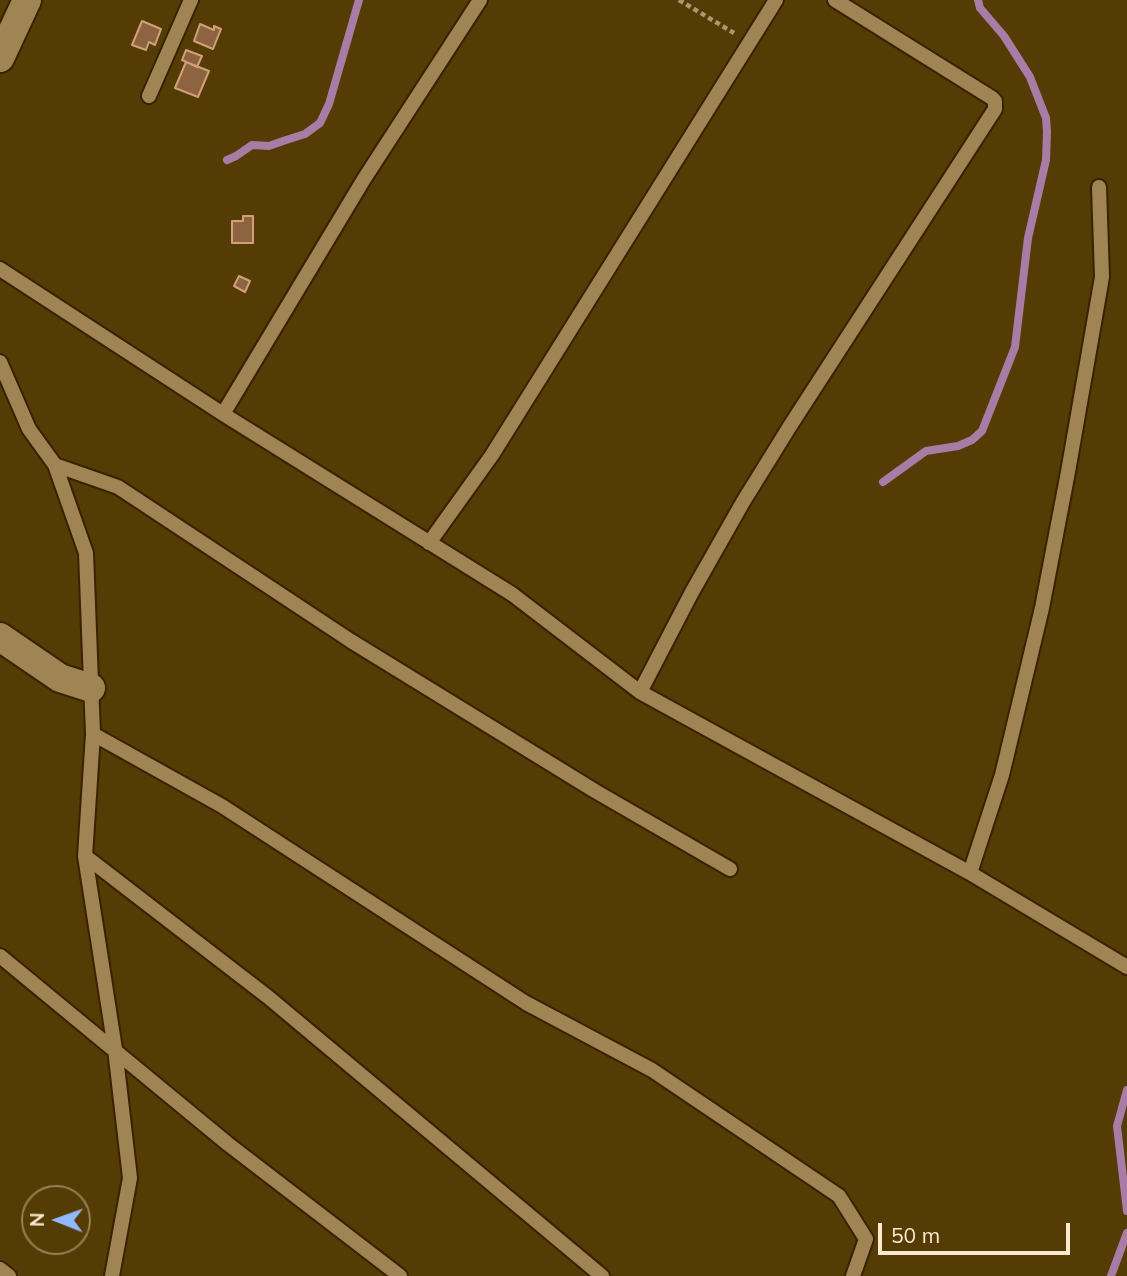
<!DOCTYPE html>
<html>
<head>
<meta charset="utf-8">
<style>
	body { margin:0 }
	#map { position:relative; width:1127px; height:1276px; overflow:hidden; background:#553b04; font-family:Mulish,sans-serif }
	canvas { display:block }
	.north { position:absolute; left:21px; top:1185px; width:70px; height:70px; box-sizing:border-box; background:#553b04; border:2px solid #978156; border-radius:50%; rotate:271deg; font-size:19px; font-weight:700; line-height:28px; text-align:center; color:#faead1 }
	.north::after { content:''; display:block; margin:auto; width:24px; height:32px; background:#8eb9fc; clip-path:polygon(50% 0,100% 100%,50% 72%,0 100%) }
	.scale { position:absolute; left:878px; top:1223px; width:192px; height:32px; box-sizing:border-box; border:4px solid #faead1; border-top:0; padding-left:9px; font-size:21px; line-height:24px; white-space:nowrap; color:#faead1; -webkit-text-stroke:5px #553b04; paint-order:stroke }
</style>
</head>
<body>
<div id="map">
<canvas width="1127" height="1276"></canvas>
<div class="north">N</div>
<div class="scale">50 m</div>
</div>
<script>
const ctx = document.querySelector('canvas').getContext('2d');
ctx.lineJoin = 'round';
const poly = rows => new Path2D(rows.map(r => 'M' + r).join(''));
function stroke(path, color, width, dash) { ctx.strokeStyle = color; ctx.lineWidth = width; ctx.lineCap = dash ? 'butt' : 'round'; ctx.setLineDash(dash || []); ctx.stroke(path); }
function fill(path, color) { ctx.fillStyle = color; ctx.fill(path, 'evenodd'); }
const stream = poly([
	[227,160,236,156,252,145,269,146,283,141,305,134,320,123,329,104,359,0],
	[883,482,926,451,958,446,972,440,982,431,1015,347,1028,238,1046,160,1047,131,1046,118,1030,77,1004,36,980,8,978,0],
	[1127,1090,1117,1126,1127,1211],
	[1111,1276,1127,1233]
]);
const building = poly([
	[142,21,161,29,155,45,149,42,146,50,132,45,142,21],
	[200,24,214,30,214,26,221,29,213,49,194,41,200,24],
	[186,50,202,56,197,67,182,60,186,50],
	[186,62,209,71,198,97,175,88,186,62],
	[243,216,253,216,253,243,232,243,232,221,243,221,243,216],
	[239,276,250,281,245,292,234,286,239,276]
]);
const path = poly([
	[679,0,734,33]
]);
const lane = poly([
	[149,96,191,0],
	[0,269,223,414,512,594,640,692,970,873,1127,967],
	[0,362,29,429,55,465,86,553,93,734,85,856,115,1049,130,1178,112,1276],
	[223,414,364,179,480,0],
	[55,465,118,487,351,641,595,791,730,869],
	[429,543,492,455,776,0],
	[640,692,692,592,743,502,790,426,995,109,995,101,992,98,835,0],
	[93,734,222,806,526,1003,652,1070,839,1196,866,1239,853,1276],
	[85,856,268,997,602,1276],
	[970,873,1002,775,1042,608,1068,472,1102,277,1099,187],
	[0,956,228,1144,400,1276],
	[0,1269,9,1276]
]);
const street = poly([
	[0,58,27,0],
	[0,637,60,678,91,688]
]);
stroke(stream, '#a87ca5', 8);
fill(building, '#8e633f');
stroke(building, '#cea07b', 2);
stroke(lane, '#372300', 18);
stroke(street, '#372300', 32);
stroke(path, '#ac9770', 4.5, [5, 3.5]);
stroke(lane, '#a18453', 14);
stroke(street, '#a18453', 28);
</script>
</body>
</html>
